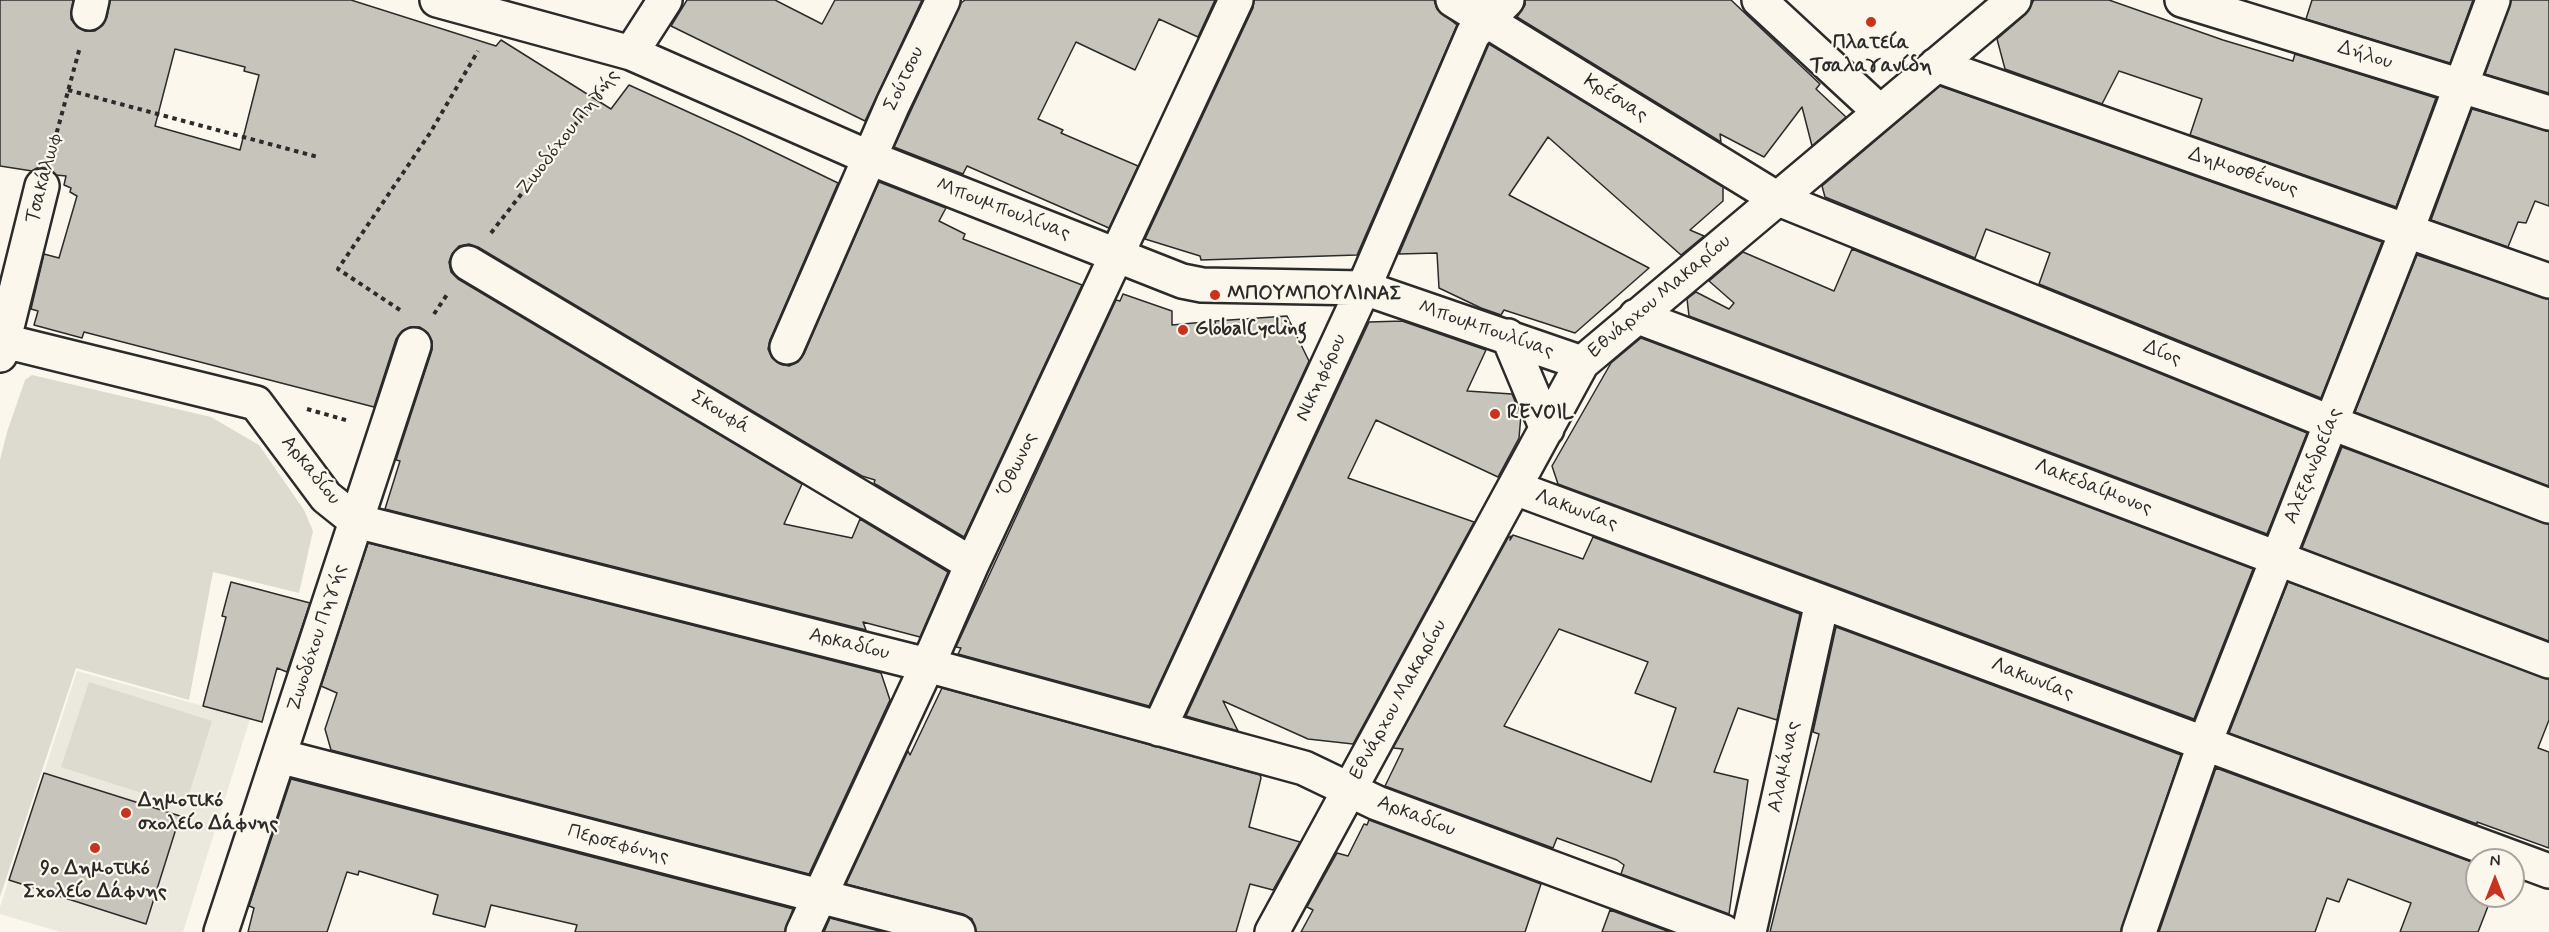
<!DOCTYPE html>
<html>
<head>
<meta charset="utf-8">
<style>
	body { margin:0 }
	#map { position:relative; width:2549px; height:932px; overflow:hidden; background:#fbf7ec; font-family:Mynerve,sans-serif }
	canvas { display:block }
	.north { position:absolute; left:2465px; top:848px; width:60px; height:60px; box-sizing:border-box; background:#fbf7ec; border:2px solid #a8a59f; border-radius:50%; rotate:0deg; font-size:16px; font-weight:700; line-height:24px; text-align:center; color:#2b2b2b }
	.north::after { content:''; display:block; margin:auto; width:21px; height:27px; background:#c8321e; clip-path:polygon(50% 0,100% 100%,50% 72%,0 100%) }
</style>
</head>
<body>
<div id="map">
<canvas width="2549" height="932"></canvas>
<div class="north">N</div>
</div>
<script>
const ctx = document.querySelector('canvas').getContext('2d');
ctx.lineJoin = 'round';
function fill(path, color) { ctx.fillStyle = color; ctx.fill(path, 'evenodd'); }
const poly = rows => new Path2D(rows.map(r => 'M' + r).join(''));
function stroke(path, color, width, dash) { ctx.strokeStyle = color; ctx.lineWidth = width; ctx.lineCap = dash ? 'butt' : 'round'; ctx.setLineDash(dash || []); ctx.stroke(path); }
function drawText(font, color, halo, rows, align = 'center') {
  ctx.font = font + ' Mynerve,sans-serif'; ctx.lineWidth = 4.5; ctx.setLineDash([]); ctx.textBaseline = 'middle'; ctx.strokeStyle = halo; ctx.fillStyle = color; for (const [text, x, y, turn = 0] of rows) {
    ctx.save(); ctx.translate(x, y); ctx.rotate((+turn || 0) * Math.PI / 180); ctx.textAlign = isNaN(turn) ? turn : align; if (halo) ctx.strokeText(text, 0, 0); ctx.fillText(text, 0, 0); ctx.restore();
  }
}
const built = poly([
	[77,671,250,719,183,932,60,932,0,914,0,907]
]);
const green = poly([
	[32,375,211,417,259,445,304,510,313,531,299,593,213,572,189,700,76,668,0,897,0,460,7,432,25,380],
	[89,682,212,721,185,807,61,767]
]);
const building = poly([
	[0,0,73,0,71,19,77,27,85,31,95,31,103,25,107,17,110,0,351,0,496,46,501,40,611,109,629,85,741,136,838,183,770,340,768,349,772,358,780,364,789,366,798,362,804,354,879,182,946,208,939,221,965,234,963,239,1082,285,964,537,877,485,874,483,875,480,862,476,818,450,478,247,469,244,459,246,452,254,449,262,451,272,458,279,802,484,784,524,852,538,860,519,948,572,920,637,863,622,866,630,385,509,400,461,396,460,432,350,432,341,428,333,420,327,410,327,402,331,396,339,374,407,84,332,82,338,34,325,38,311,31,309,44,254,59,258,77,196,70,192,71,188,64,185,66,176,56,175,47,168,37,168,32,171,0,166,0,0],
	[175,49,245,67,244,71,259,75,240,150,155,126,175,49],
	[687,0,775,0,822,24,835,0,922,0,865,121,671,26,687,0],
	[965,0,1215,0,1198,37,1159,19,1135,70,1076,42,1038,119,1063,130,1061,133,1138,166,1109,228,967,166,963,174,894,147,961,3,965,0],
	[1254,0,1434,0,1437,9,1457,25,1357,255,1201,260,1200,256,1145,239,1253,8,1254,0],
	[1525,0,1731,0,1820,84,1816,89,1846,117,1812,146,1802,107,1764,157,1720,134,1721,142,1517,17,1525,5,1525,0],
	[2034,0,2109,0,2223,40,2293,61,2295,54,2436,98,2396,207,2190,135,2202,99,2119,71,2102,104,2005,69,1997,39,2026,14,2034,0],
	[2312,0,2473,0,2450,63,2306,19,2312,0],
	[2511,0,2549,0,2549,93,2485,74,2511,0],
	[1489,44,1723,187,1723,201,1690,230,1704,236,1681,255,1548,137,1509,195,1649,268,1575,333,1504,310,1501,315,1481,308,1439,288,1437,253,1399,254,1489,44],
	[1940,86,2382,242,2321,398,2039,284,2050,253,1986,229,1975,258,1825,197,1822,186,1940,86],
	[2472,109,2549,131,2549,206,2535,201,2526,223,2518,222,2508,247,2431,220,2472,109],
	[1852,249,2307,433,2267,534,1689,316,1687,299,1696,292,1729,309,1734,303,1709,281,1743,252,1834,291,1852,249],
	[2417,255,2549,299,2549,486,2355,412,2417,255],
	[1123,294,1172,311,1172,325,1205,322,1216,326,1215,321,1287,316,1309,361,1149,706,958,654,961,648,956,647,1116,300,1120,301,1123,294],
	[1402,321,1486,350,1467,391,1512,394,1521,415,1519,438,1498,477,1376,420,1348,478,1474,522,1353,744,1308,739,1223,701,1238,731,1186,716,1369,322,1402,321],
	[1641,338,2253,569,2194,719,1558,484,1552,466,1611,363,1641,338],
	[2342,447,2549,524,2549,641,2302,548,2342,447],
	[1513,535,1583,559,1593,537,1800,614,1777,720,1738,708,1714,772,1748,780,1729,914,1621,874,1624,865,1617,860,1557,838,1553,848,1385,786,1403,749,1393,748,1508,538,1511,536,1510,540,1513,535],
	[1559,629,1648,662,1635,693,1676,708,1651,782,1504,726,1559,629],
	[368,543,881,673,890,700,809,874,331,750,325,729,337,693,321,686,368,543],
	[231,582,310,603,287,672,277,668,262,722,203,706,226,617,222,616,231,582],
	[2288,582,2549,679,2549,720,2538,748,2549,752,2549,848,2477,822,2477,824,2229,733,2288,582],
	[1836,627,2181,755,2121,932,1770,932,1819,734,1813,732,1836,627],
	[942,688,1260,775,1261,778,1249,827,1300,842,1273,890,1250,884,1236,932,976,932,972,919,963,914,846,884,908,751,910,755,942,688],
	[2216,768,2477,864,2477,896,2492,896,2478,932,2400,932,2411,903,2348,879,2339,902,2327,898,2315,932,2159,932,2216,768],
	[44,773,180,816,146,924,9,880,44,773],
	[291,779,793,909,785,932,575,932,577,925,491,905,485,927,433,914,438,895,359,871,358,875,347,872,327,932,248,932,254,908,249,906,291,779],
	[1369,820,1541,884,1525,932,1301,932,1313,910,1307,907,1337,853,1348,856,1364,824,1367,825,1369,820],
	[1610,910,1670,932,1602,932,1610,910],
	[830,918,883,932,824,932,830,918]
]);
const path = poly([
	[68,90,318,157],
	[52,150,80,47],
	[491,233,606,85],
	[400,310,338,269,430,133,478,51],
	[434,314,448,293],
	[307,409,349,421]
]);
const minor = poly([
	[437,0,631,53,870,158,1182,281,1202,285,1364,288,1582,363],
	[1453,0,1776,198,2332,423,2549,506],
	[1759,0,1880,112],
	[2182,0,2549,113],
	[89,13,92,0],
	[631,53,665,0],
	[1936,65,2549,281],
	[468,263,972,564],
	[1636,316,2549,661],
	[1508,336,1547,429],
	[4,341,256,403,326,497,356,521,927,665,1304,768,1377,803,1724,932],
	[787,347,893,104,943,0],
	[0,355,42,186],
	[1515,488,2549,871],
	[1159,729,1364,287,1473,34,1507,0],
	[279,756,958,932],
	[221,932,414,345],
	[803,932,934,651,972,564,1236,0],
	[1272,932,1582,363,2014,0],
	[1749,932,1822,602],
	[2139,932,2204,745,2407,230,2493,0]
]);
const markers = [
	[1871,22,6,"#c8321e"],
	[1215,295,6,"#c8321e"],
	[1183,330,6,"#c8321e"],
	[1495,414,6,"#c8321e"],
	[126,813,6,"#c8321e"],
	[95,848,6,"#c8321e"]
];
const poiNames = [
	["Πλατεία",1871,44,"center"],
	["Τσαλαγανίδη",1871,67,"center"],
	["ΜΠΟΥΜΠΟΥΛΙΝΑΣ",1227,295],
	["GlobalCycling",1195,330],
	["REVOIL",1507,414],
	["Δημοτικό",138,802],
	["σχολείο Δάφνης",138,825],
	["9ο Δημοτικό",95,870,"center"],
	["Σχολείο Δάφνης",95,893,"center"]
];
const streetNames = [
	["Δήλου",2365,56,17],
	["Σούτσου",905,79,-65],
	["Κρέσνας",1615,99,32],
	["Ζωοδόχου Πηγής",569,133,-52],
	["Δημοσθένους",2243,173,19],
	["Τσακάλωφ",45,178,-75],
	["Μπουμπουλίνας",1003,210,21],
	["Εθνάρχου Μακαρίου",1660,297,-40],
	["Μπουμπουλίνας",1486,330,19],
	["Δίος",2162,354,22],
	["Νικηφόρου",1322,378,-65],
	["Σκουφά",720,413,31],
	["Όθωνος",1018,465,-65],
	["Αλεξανδρείας",2314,466,-68],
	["Αρκαδίου",310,471,51],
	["Λακεδαίμονος",2093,488,21],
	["Λακωνίας",1576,511,20],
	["Ζωοδόχου Πηγής",318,638,-72],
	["Αρκαδίου",849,645,14],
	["Λακωνίας",2032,680,21],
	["Εθνάρχου Μακαρίου",1399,700,-61],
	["Αλαμάνας",1785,767,-78],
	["Αρκαδίου",1416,817,21],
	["Περσεφόνης",618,845,15]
];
fill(built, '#ebe8de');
fill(green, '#dddad0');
fill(building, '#c7c4bc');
stroke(building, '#2b2b2b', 1.5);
stroke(minor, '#2b2b2b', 38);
stroke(path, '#2b2b2b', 4, [4.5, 4.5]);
stroke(minor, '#fbf7ec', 33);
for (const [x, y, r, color] of markers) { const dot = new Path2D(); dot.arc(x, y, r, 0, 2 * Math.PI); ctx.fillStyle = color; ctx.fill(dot); stroke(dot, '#fbf7ec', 2); }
drawText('bold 20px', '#2b2b2b', '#fbf7ec', poiNames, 'left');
drawText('20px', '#2b2b2b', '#fbf7ec', streetNames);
</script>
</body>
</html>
